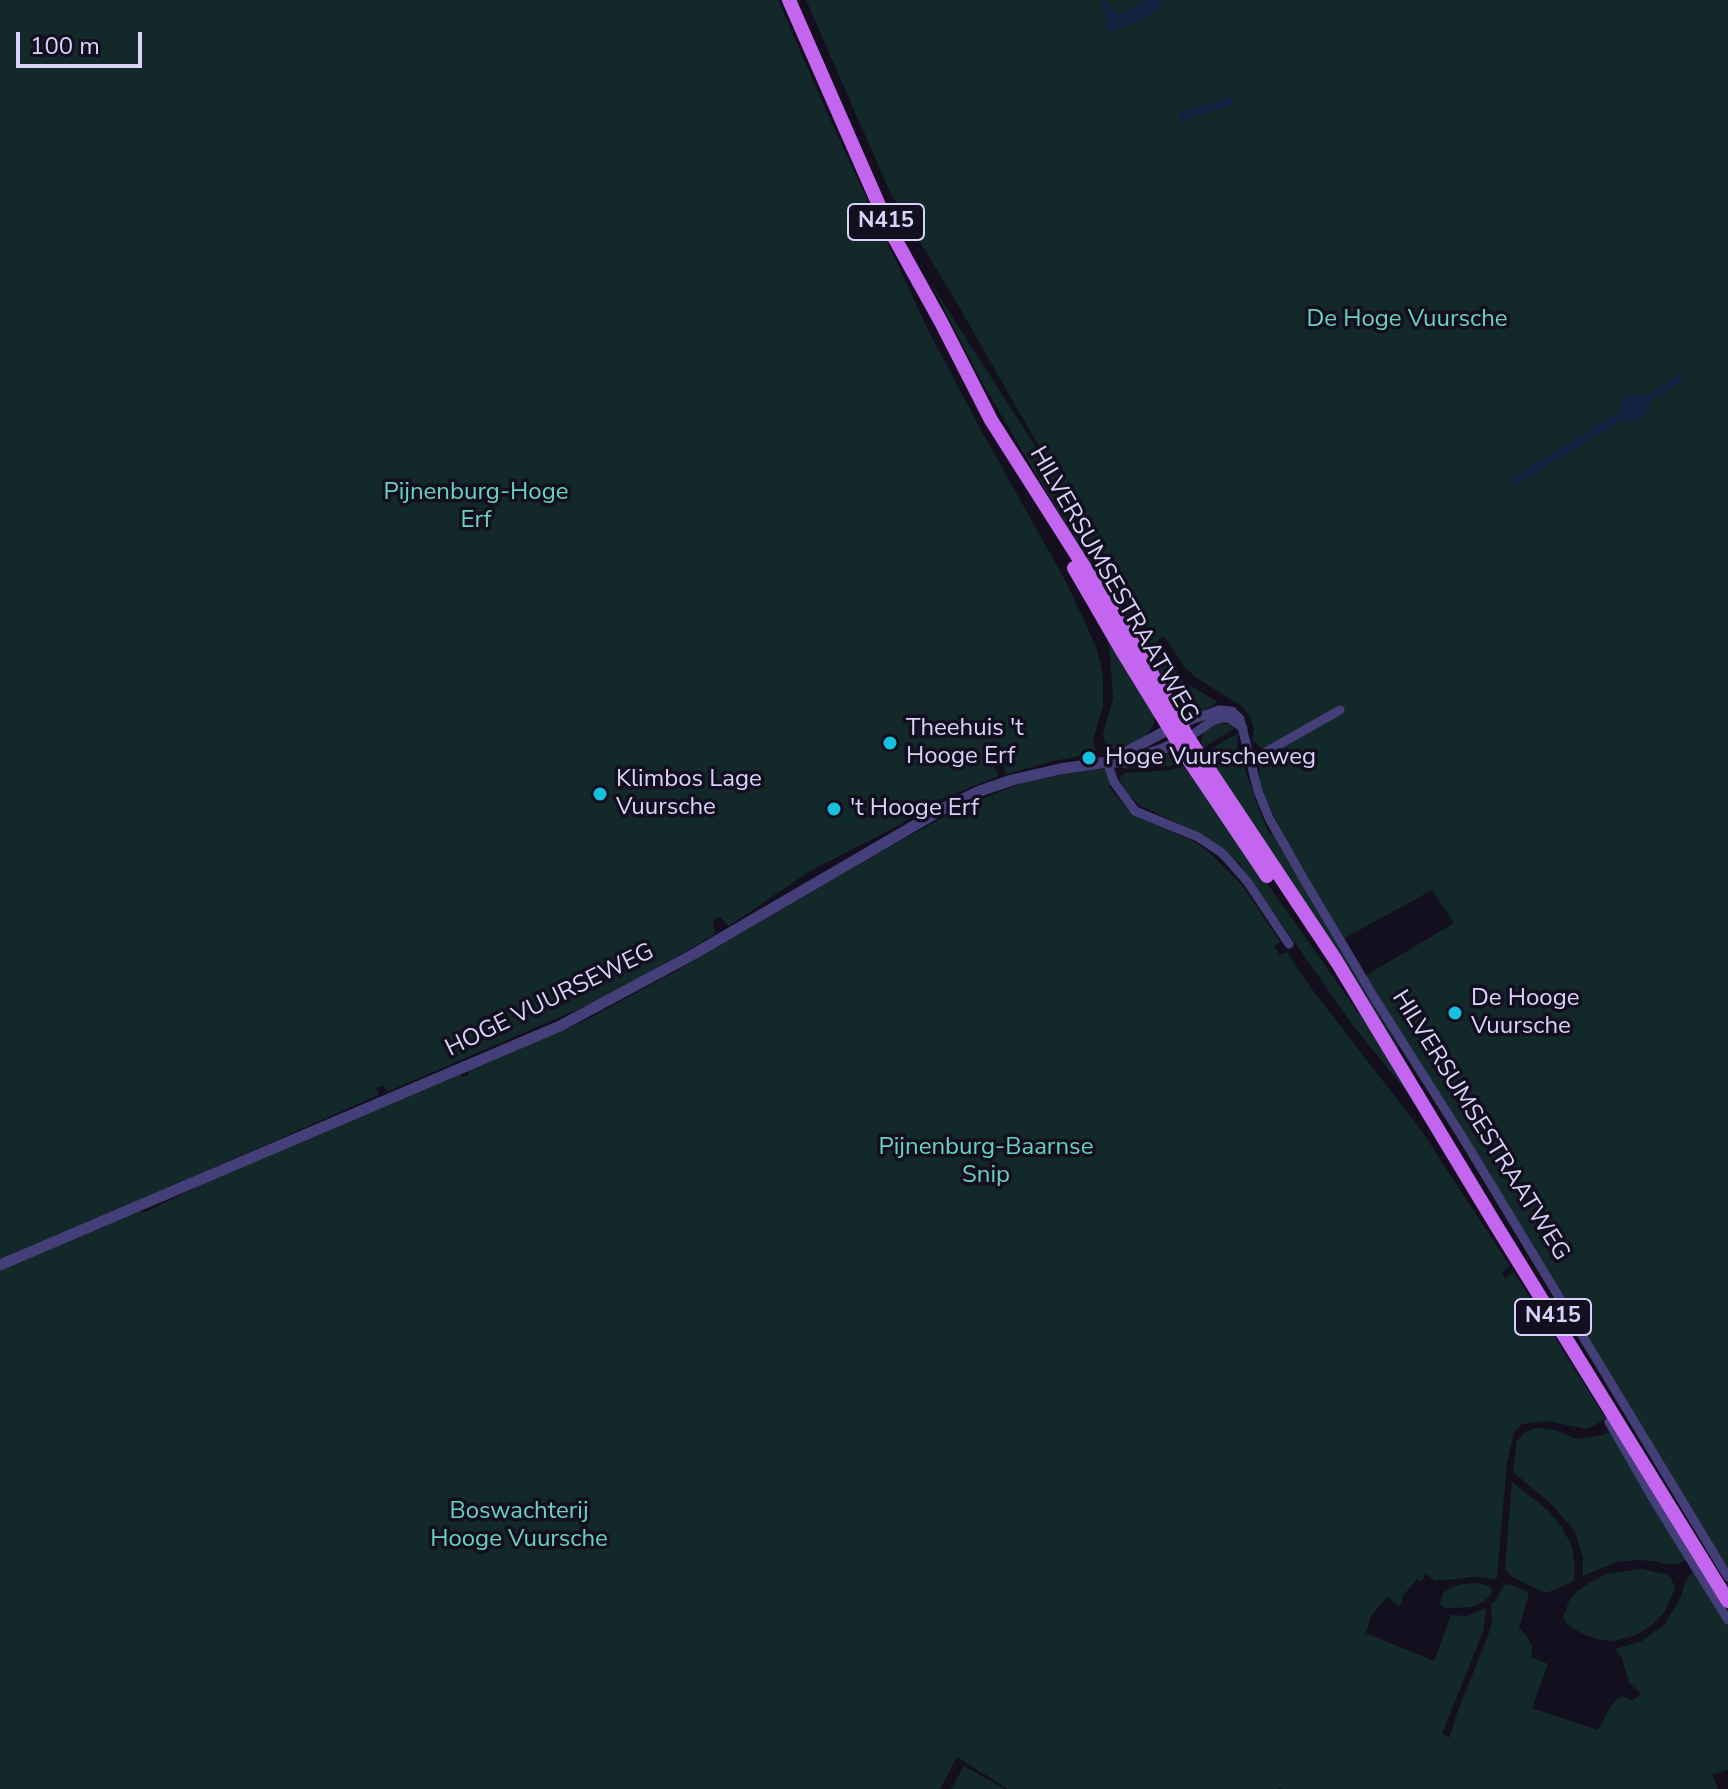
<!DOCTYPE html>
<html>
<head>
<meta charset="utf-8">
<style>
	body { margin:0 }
	#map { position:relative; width:1728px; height:1789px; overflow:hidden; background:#130f1f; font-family:"Nunito Sans",sans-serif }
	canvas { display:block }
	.scale { position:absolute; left:16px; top:32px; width:126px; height:36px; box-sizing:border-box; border:4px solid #d9d2fa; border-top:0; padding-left:10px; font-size:24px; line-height:28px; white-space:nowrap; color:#d9d2fa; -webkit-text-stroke:6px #130f1f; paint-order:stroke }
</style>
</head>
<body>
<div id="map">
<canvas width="1728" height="1789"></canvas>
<div class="scale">100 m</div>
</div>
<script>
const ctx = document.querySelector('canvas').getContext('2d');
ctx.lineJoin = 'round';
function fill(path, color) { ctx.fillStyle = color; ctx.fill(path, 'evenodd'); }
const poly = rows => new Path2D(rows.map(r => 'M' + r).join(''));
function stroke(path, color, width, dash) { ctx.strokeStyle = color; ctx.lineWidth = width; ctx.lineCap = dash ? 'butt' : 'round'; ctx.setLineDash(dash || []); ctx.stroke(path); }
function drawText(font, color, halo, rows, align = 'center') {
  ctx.font = font + ' "Nunito Sans",sans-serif'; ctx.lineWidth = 7; ctx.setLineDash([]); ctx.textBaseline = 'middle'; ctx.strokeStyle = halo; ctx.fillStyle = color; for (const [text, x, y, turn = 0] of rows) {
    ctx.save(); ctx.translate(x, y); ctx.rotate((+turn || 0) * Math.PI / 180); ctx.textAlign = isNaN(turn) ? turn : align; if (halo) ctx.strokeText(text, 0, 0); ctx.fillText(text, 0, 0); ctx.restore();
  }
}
const green = poly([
	[0,0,778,0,829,117,928,330,981,430,1065,580,1085,622,1096,647,1103,675,1103,706,1093,739,1096,753,1053,761,1007,774,1000,763,994,767,999,776,930,804,900,825,810,871,729,926,720,917,713,920,715,934,636,980,588,1005,387,1092,384,1085,376,1088,379,1095,149,1196,0,1259],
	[806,0,1728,0,1728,1570,1365,976,1454,923,1432,890,1343,939,1289,846,1267,802,1260,782,1259,765,1262,757,1320,717,1268,749,1259,747,1252,739,1254,729,1251,719,1244,708,1194,676,1183,665,1164,636,1157,641,1184,682,1218,702,1201,712,1190,711,1181,706,1072,535,984,386,930,282,1067,496,961,310,890,192],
	[1105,632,1155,714,1154,725,1145,736,1133,743,1107,751,1103,734,1113,699,1110,655],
	[1221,723,1232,725,1234,729,1201,749,1202,736,1206,729,1212,725],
	[1238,733,1237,748,1263,820,1269,832,1274,835,1398,1046,1398,1053,1204,753],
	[1174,752,1185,758,1171,766,1125,769,1121,767],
	[1189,764,1221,818,1390,1057,1408,1093,1354,1027,1239,863,1202,835,1139,805,1127,793,1119,778,1125,773,1171,770],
	[1107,768,1111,783,1109,786,1124,806,1135,815,1193,841,1209,852,1242,885,1280,942,1274,946,1280,955,1287,952,1314,992,1421,1130,1510,1266,1502,1272,1505,1278,1514,1272,1606,1419,1587,1429,1546,1421,1522,1424,1514,1432,1507,1462,1497,1578,1493,1580,1484,1577,1474,1577,1435,1581,1426,1574,1421,1581,1417,1579,1401,1598,1403,1600,1399,1606,1387,1597,1371,1616,1366,1633,1434,1661,1451,1615,1467,1616,1486,1608,1483,1632,1442,1734,1449,1738,1457,1713,1489,1633,1492,1621,1491,1604,1496,1600,1503,1586,1509,1584,1529,1593,1519,1628,1526,1635,1532,1645,1531,1657,1548,1664,1532,1708,1598,1730,1611,1706,1616,1700,1622,1696,1632,1701,1641,1694,1629,1683,1622,1658,1614,1649,1640,1642,1665,1624,1681,1597,1685,1582,1691,1573,1697,1569,1728,1624,1728,1770,1712,1774,1718,1789,1283,1789,1278,1787,1279,1789,1008,1789,957,1757,940,1789,0,1789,0,1270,138,1212,146,1212,208,1181,460,1073,462,1077,469,1075,467,1071,588,1019,678,970,887,848,964,806,1022,783,1070,773],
	[1542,1428,1554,1430,1578,1439,1598,1436,1614,1431,1690,1558,1678,1564,1665,1564,1654,1561,1636,1560,1616,1562,1583,1576,1583,1557,1574,1530,1550,1503,1513,1472,1517,1441,1524,1433,1532,1429],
	[1512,1482,1549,1511,1563,1529,1572,1547,1575,1568,1574,1581,1549,1592,1543,1592,1512,1577,1505,1570],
	[1641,1569,1666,1574,1672,1580,1675,1589,1665,1611,1654,1623,1635,1636,1614,1641,1601,1640,1583,1634,1568,1625,1563,1618,1569,1601,1575,1593,1589,1583,1606,1574],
	[1477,1583,1489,1586,1492,1590,1491,1595,1483,1602,1471,1607,1456,1608,1444,1608,1440,1605,1443,1593,1452,1587,1463,1584],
	[964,1766,1005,1789,951,1789]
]);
const water = poly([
	[1099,0,1105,0,1115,13,1120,14,1126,12,1142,0,1160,0,1163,4,1146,17,1112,32,1105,29,1108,19,1107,13],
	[1231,97,1234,105,1181,121,1179,113],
	[1679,375,1682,377,1681,383,1653,399,1641,420,1621,421,1516,485,1511,479,1618,413,1623,399,1628,394,1647,395]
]);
const minor = poly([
	[1180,724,1219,710,1232,711,1240,719,1258,791,1269,818,1306,883,1375,999,1463,1138,1728,1577],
	[1188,738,1212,721,1222,718,1229,718,1243,728],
	[1250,761,1340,710],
	[1107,762,1114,782,1135,811,1198,837,1222,853,1247,881,1289,944],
	[1609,1422,1656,1504,1728,1620]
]);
const tertiary = poly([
	[1111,760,1177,725],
	[0,1265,560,1026,694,954,948,806,980,791,1012,780,1060,769,1107,762,1123,762,1160,750,1185,739]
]);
const primary = poly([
	[789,0,889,228,941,322,991,420,1144,661,1167,699,1188,738,1337,962,1494,1222,1728,1601],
	[1074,568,1121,649,1189,760,1267,876]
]);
const markers = [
	[890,743,8,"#18c0e0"],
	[1089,758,8,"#18c0e0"],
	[600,794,8,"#18c0e0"],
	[834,809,8,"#18c0e0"],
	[1455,1013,8,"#18c0e0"]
];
const shields = [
	[886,222,76],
	[1553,1317,76]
];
const shieldNames = [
	["N415",886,222],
	["N415",1553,1317]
];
const parkNames = [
	["De Hoge Vuursche",1407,320],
	["Pijnenburg-Hoge",476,493],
	["Erf",476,521],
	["Pijnenburg-Baarnse",986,1148],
	["Snip",986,1176],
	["Boswachterij",519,1512],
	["Hooge Vuursche",519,1540]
];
const streetNames = [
	["HILVERSUMSESTRAATWEG",1113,585,60],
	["HOGE VUURSEWEG",550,1001,-26],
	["HILVERSUMSESTRAATWEG",1480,1126,58]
];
const poiNames = [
	["Theehuis 't",906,729],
	["Hooge Erf",906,757],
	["Hoge Vuurscheweg",1105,758],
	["Klimbos Lage",616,780],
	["Vuursche",616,808],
	["'t Hooge Erf",850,809],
	["De Hooge",1471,999],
	["Vuursche",1471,1027]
];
fill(green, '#132829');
fill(water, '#122140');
stroke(minor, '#453f79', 9);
stroke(tertiary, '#453f79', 11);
stroke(primary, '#c365ee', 14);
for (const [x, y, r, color] of markers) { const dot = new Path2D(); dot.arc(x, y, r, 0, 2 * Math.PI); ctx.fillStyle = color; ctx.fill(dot); stroke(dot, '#130f1f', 3); }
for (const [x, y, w] of shields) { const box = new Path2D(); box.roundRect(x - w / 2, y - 18, w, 36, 6); ctx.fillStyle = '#130f1f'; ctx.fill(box); stroke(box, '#d9d2fa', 2); }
drawText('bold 22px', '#d9d2fa', null, shieldNames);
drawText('24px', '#67d2be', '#130f1f', parkNames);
drawText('24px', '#d9d2fa', '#130f1f', streetNames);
drawText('24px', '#d9d2fa', '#130f1f', poiNames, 'left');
</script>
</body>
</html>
